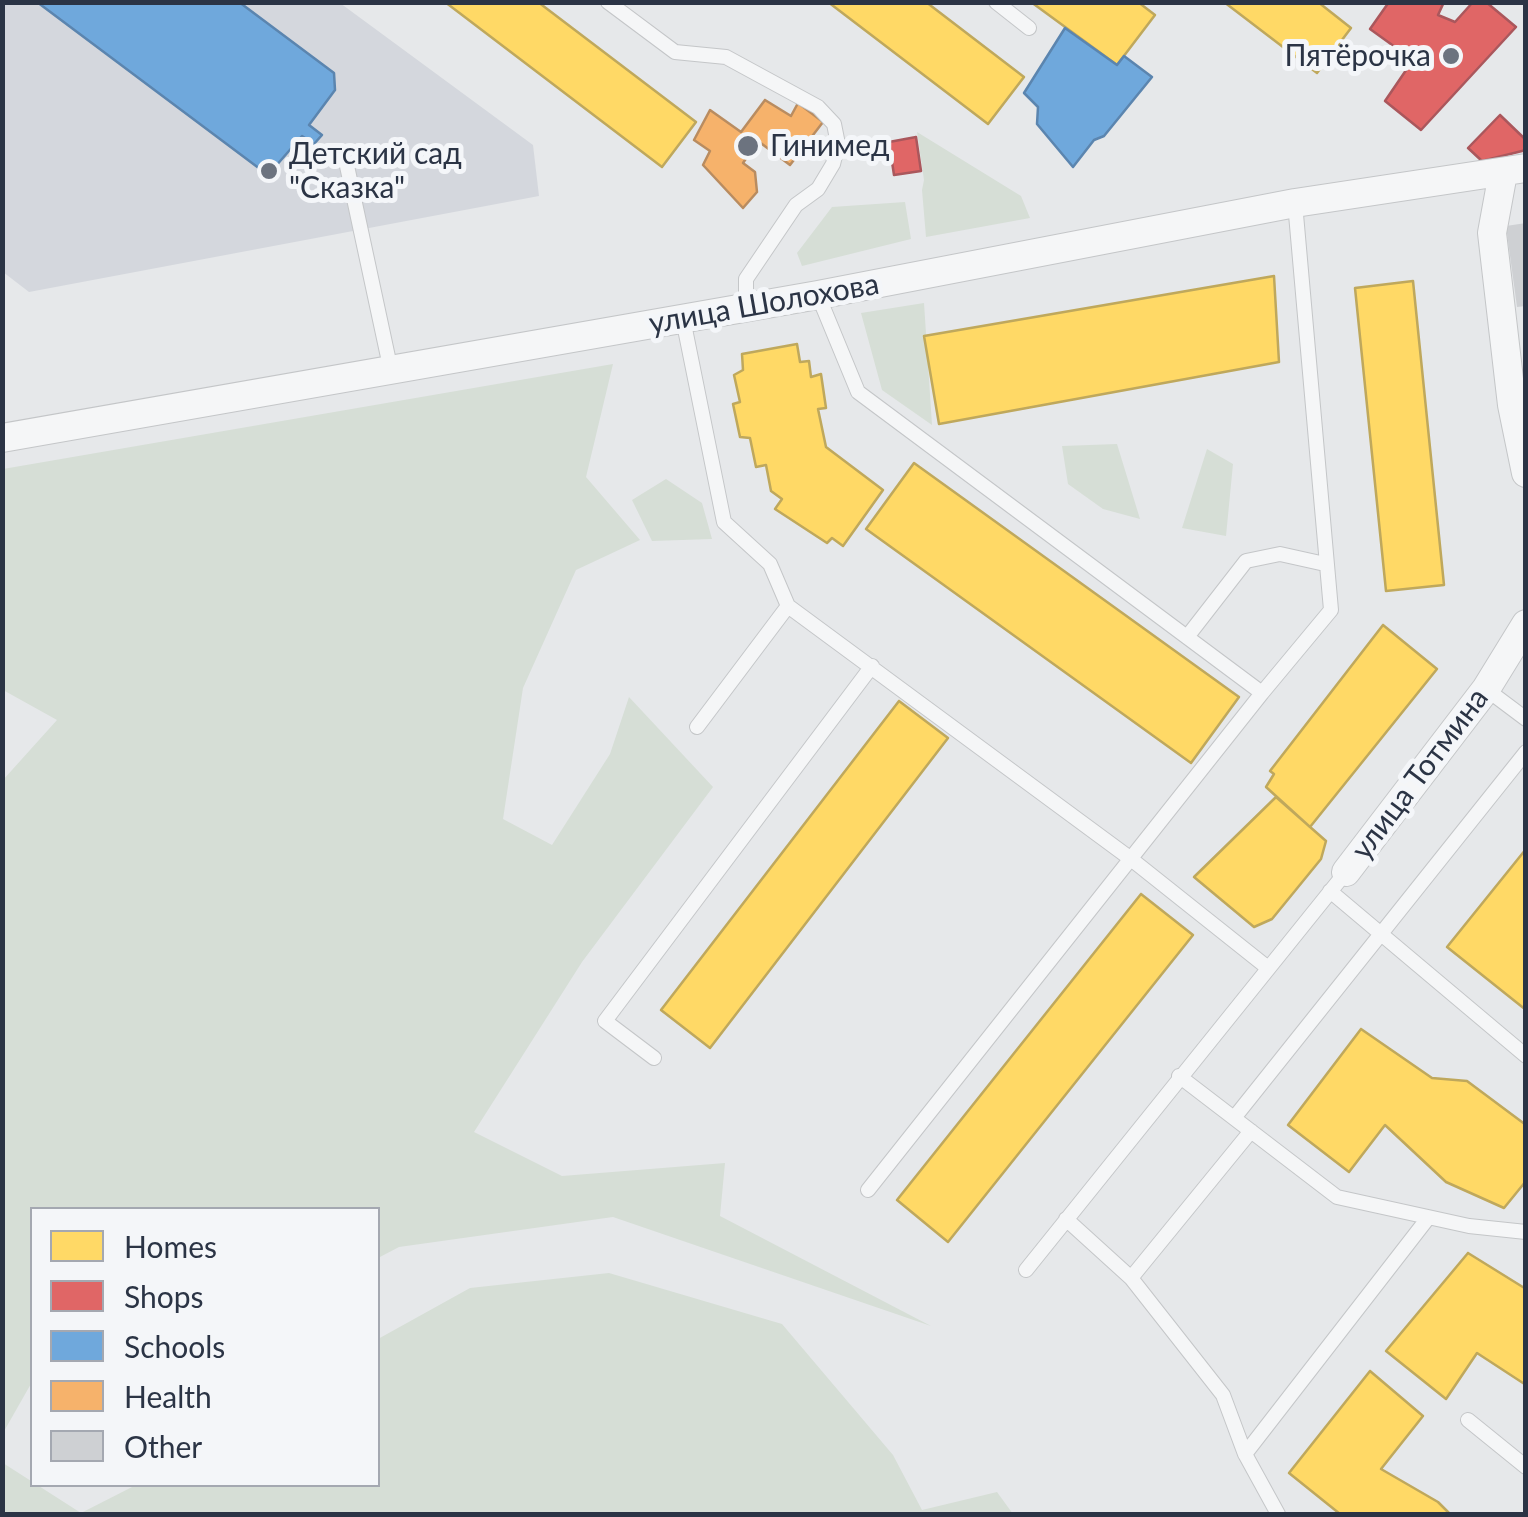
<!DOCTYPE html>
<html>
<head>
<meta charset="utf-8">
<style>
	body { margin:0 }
	#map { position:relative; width:1528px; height:1517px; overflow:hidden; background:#e6e8ea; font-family:Lato,sans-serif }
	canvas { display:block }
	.frame { position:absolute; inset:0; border:5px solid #2b3445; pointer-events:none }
	.legend { position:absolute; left:30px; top:1207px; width:350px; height:280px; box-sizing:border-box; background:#f4f6f9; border:2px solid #a4a8b1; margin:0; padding:12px 18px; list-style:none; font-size:30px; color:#2b3445 }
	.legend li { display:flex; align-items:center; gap:20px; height:50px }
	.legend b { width:50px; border:2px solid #a4a8b1 }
</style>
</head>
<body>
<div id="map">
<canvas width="1528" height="1517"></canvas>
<div class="frame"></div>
<ul class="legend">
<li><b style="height:28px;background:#ffd966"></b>Homes</li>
<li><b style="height:28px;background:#e06666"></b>Shops</li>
<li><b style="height:28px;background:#6fa8dc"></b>Schools</li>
<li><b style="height:28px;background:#f6b26b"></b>Health</li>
<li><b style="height:28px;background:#ced0d3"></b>Other</li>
</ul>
</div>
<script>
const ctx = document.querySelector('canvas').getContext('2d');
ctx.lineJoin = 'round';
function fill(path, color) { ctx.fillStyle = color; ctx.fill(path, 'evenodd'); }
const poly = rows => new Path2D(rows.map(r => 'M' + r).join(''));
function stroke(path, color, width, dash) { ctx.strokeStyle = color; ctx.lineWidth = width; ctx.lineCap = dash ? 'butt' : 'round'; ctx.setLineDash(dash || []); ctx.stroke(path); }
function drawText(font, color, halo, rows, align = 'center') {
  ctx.font = font + ' Lato,sans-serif'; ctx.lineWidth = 10; ctx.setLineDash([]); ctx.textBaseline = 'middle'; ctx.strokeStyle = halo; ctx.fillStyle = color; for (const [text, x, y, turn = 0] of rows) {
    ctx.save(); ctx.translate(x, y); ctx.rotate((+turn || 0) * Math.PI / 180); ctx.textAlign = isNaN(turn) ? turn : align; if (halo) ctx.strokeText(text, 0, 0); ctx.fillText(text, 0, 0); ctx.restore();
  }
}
const built = poly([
	[3,3,340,3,533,145,539,196,29,292,3,272]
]);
const green = poly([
	[917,132,1021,196,1030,218,926,237,922,190,924,180],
	[905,202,911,239,802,266,797,253,832,207],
	[924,303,932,425,882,390,861,313],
	[613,364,586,477,640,540,576,570,523,688,503,819,552,845,610,754,629,697,713,787,582,962,474,1132,562,1176,725,1163,720,1216,931,1326,613,1217,399,1247,378,1258,378,1210,32,1210,32,1382,3,1433,3,780,57,720,3,690,3,469],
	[1117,444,1140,519,1103,509,1068,484,1062,446],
	[1207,449,1233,464,1226,536,1182,528],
	[666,479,702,503,712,539,652,541,632,500],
	[609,1273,782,1324,893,1455,922,1510,997,1492,1013,1514,3,1514,3,1463,81,1513,136,1485,378,1484,378,1339,470,1288]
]);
const homes = poly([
	[445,2,538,2,696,122,662,167,445,2],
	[828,2,926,2,1024,77,988,124,828,2],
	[1031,2,1138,2,1155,15,1117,65,1031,2],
	[1224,2,1318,2,1351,28,1317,73,1224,2],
	[1274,276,1279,362,939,424,924,336,1274,276],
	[1413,281,1444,585,1386,591,1355,288,1413,281],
	[797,344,800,362,809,361,811,377,821,374,826,408,818,409,826,447,883,490,843,546,832,538,827,543,775,509,782,499,771,491,766,465,756,467,750,438,740,437,733,404,740,402,734,375,743,370,742,354,797,344],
	[914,463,1239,697,1191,763,866,529,914,463],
	[1383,625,1437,669,1310,827,1266,787,1274,774,1270,771,1383,625],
	[899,701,948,738,710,1048,661,1010,899,701],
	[1276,797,1326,841,1321,859,1272,919,1254,927,1194,877,1276,797],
	[1526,849,1526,1010,1447,947,1526,849],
	[1141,894,1193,935,948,1242,897,1200,1141,894],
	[1361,1029,1432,1078,1467,1081,1526,1125,1526,1181,1504,1208,1446,1182,1385,1125,1349,1172,1288,1125,1361,1029],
	[1468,1253,1526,1289,1526,1385,1477,1353,1446,1399,1386,1351,1468,1253],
	[1370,1371,1423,1416,1381,1469,1438,1502,1450,1514,1340,1514,1289,1473,1370,1371]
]);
const shops = poly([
	[1389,2,1444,2,1438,15,1455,22,1473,2,1486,2,1516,27,1421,130,1385,101,1413,60,1370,29,1389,2],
	[1500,115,1526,140,1526,150,1482,161,1468,148,1500,115],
	[916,137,921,171,894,175,889,142,916,137]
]);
const schools = poly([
	[37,2,239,2,334,73,335,90,309,125,322,135,314,144,302,136,268,175,37,2],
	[1065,28,1117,65,1124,56,1152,77,1104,136,1094,140,1073,167,1037,124,1038,107,1024,93,1065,28]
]);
const health = poly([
	[765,100,791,116,798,103,823,122,790,165,758,141,743,163,755,172,757,192,743,208,703,165,710,151,694,140,710,110,741,132,765,100]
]);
const building = poly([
	[1526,223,1526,306,1517,307,1506,226]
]);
const service = poly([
	[608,2,675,52,726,57,818,107,834,124,838,144,833,164,818,189,796,205,746,279,746,308],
	[996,2,1029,28],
	[347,166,391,371],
	[818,295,858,392,1262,693,868,1190],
	[683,319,724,522,770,564,788,606,1131,859,1268,968],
	[1187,637,1246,561,1280,554,1325,564],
	[1486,689,1526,719],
	[1262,693,1331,610,1295,203],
	[697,727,788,606],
	[1330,891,1526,1056],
	[654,1058,605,1021,872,666],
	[1179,1076,1337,1197,1469,1226,1526,1232],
	[1234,1118,1526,752],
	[1066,1219,1131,1278,1223,1395,1245,1454,1278,1514],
	[1026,1270,1346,872],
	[1131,1278,1251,1131],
	[1468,1420,1526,1467],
	[1245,1454,1428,1218]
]);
const minor = poly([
	[1503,173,1492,233,1512,405,1526,473],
	[2,438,818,295,1295,203,1526,168],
	[1346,872,1486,689,1526,624]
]);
const markers = [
	[1451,56,10,"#6c737f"],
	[748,146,12,"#6c737f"],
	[269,171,10,"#6c737f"]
];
const poiNames = [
	["Пятёрочка",1431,56,"right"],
	["Гинимед",770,146],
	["Детский сад",289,154],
	["\"Сказка\"",289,188]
];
const streetNames = [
	["улица Шолохова",764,304,-10],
	["улица Тотмина",1420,774,-53]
];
fill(built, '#d4d7dd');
fill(green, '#d6ded6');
fill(homes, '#ffd966');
stroke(homes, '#bfa85c', 2.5);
fill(shops, '#e06666');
stroke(shops, '#aa575c', 2.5);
fill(schools, '#6fa8dc');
stroke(schools, '#5b85af', 2.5);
fill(health, '#f6b26b');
stroke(health, '#b98c60', 2.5);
fill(building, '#ced0d3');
stroke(service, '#c4c6c8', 16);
stroke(minor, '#c4c6c8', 30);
stroke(service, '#f5f6f7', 14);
stroke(minor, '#f5f6f7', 28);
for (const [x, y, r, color] of markers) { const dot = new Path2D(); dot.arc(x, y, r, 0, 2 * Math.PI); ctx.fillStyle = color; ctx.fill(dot); stroke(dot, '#f4f6f9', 4); }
drawText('30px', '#2b3445', '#f4f6f9', poiNames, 'left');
drawText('30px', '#2b3445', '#f4f6f9', streetNames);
</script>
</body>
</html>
